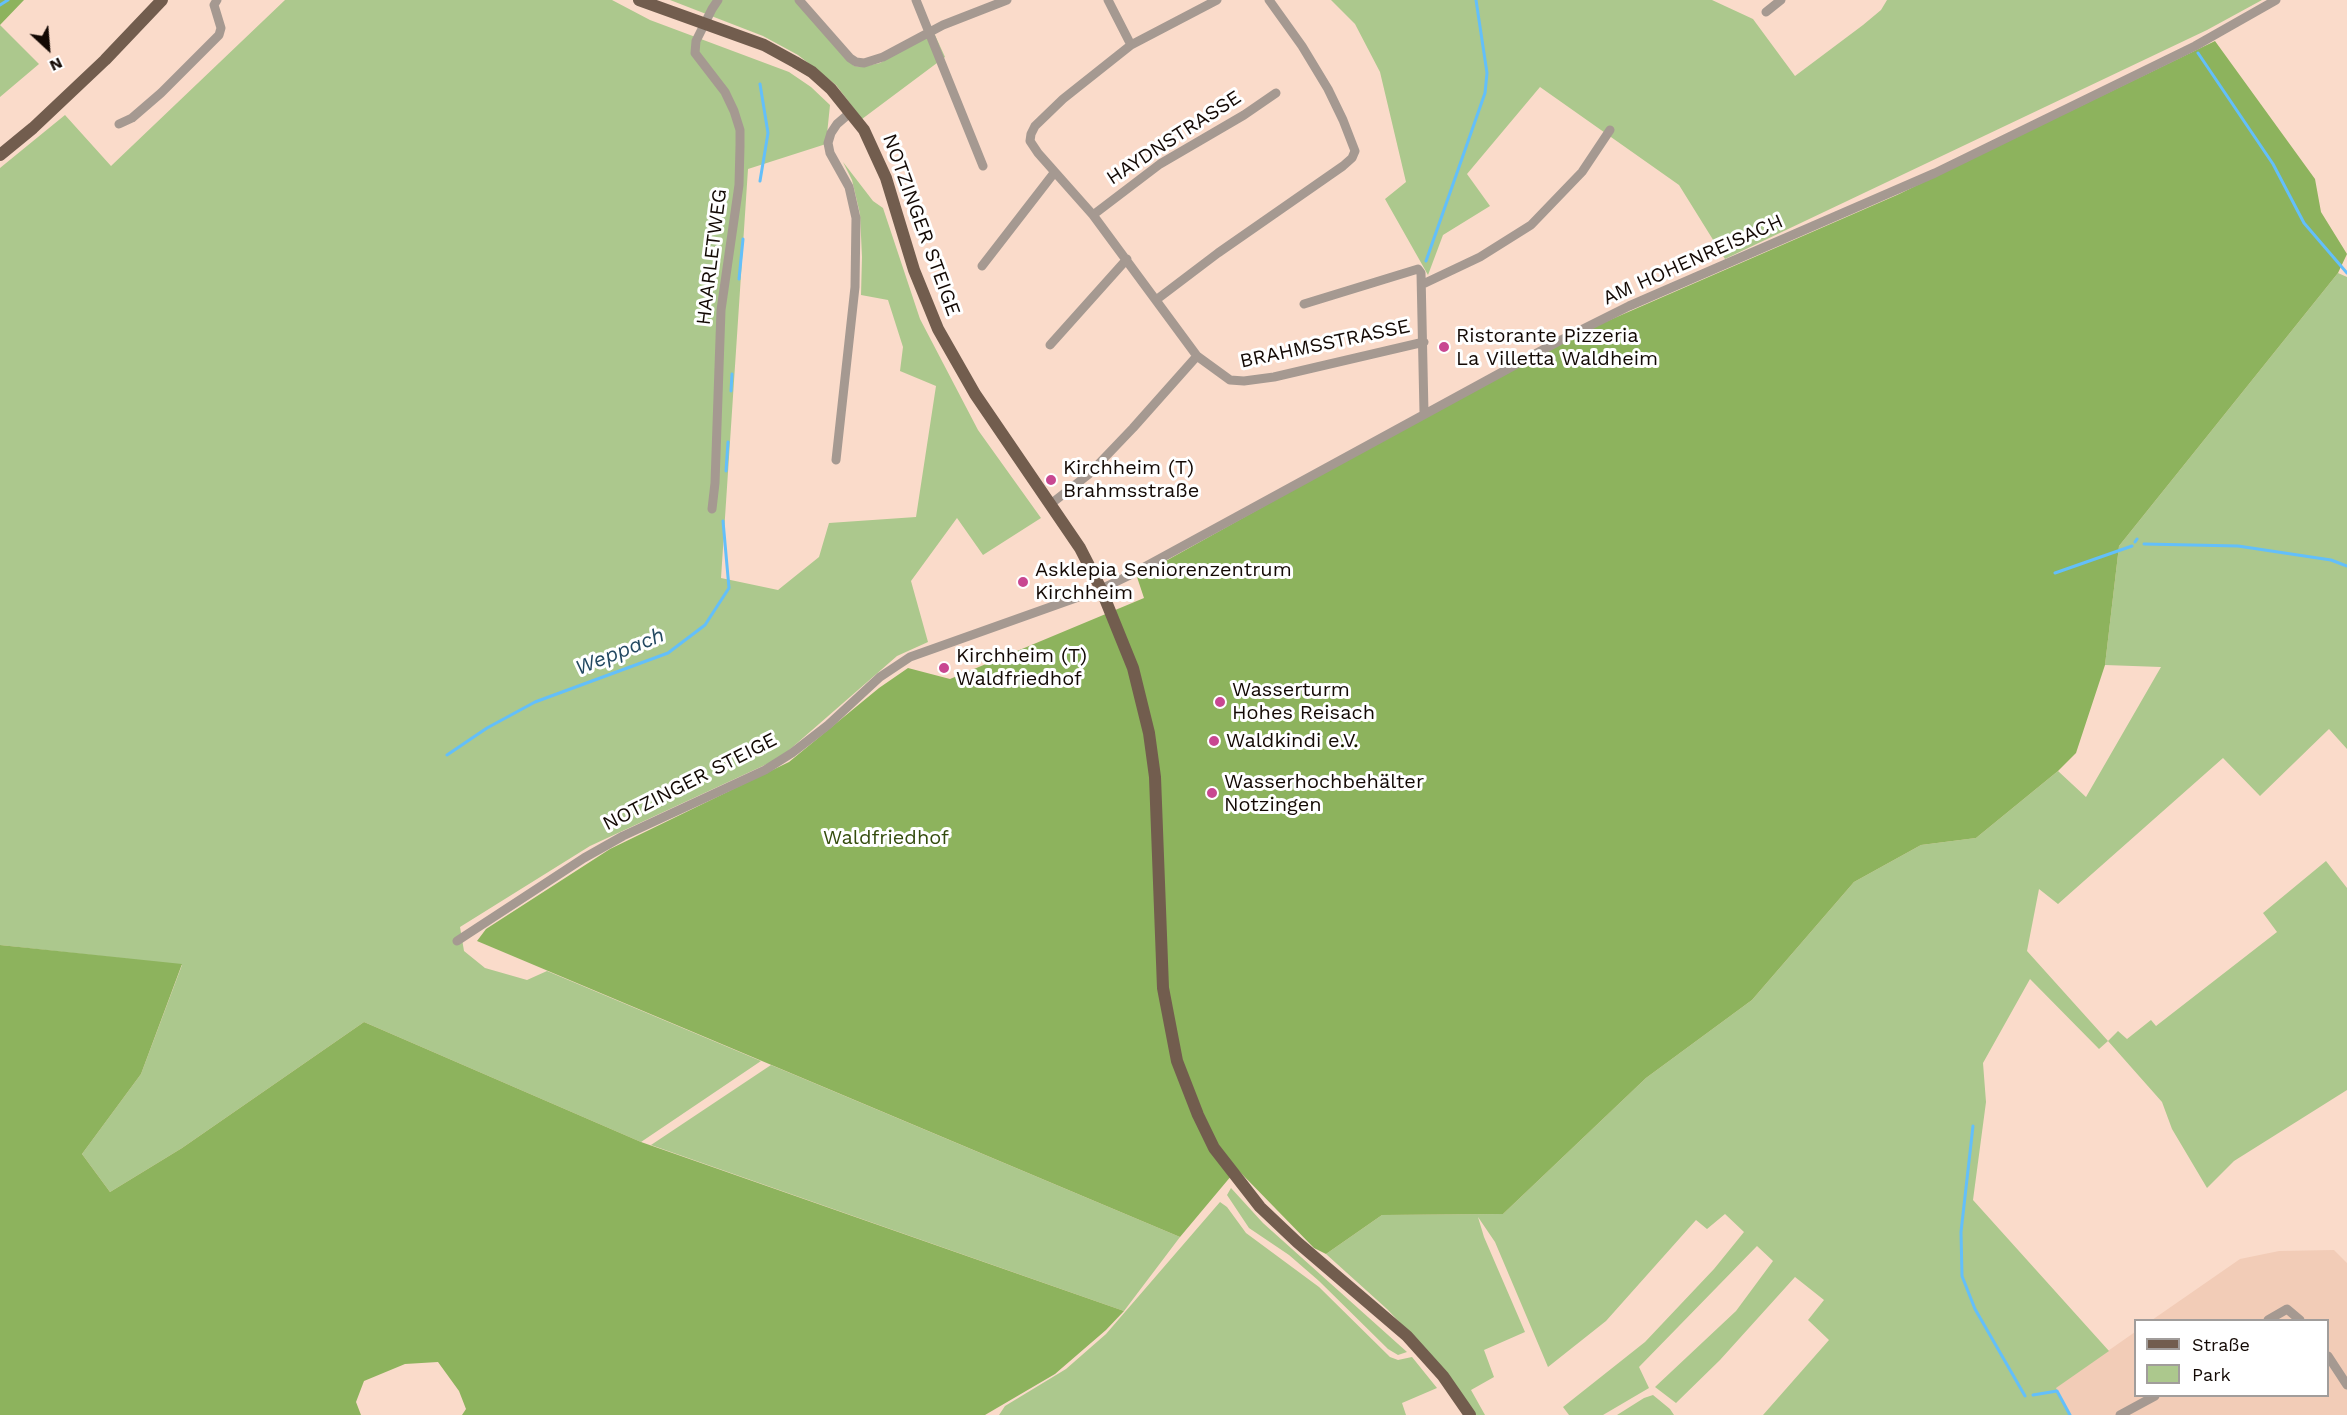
<!DOCTYPE html>
<html>
<head>
<meta charset="utf-8">
<style>
	body { margin:0 }
	#map { position:relative; width:2347px; height:1415px; overflow:hidden; background:#fadbca; font-family:"Work Sans",sans-serif }
	canvas { display:block }
	.legend { position:absolute; left:2134px; top:1319px; width:195px; height:78px; box-sizing:border-box; background:#fff; border:2px solid #a19d9b; margin:0; padding:8px 10px; list-style:none; font-size:18px; color:#130904 }
	.legend li { display:flex; align-items:center; gap:12px; height:30px }
	.legend b { width:30px; border:2px solid #a19d9b }
	.north { position:absolute; left:18px; top:18px; width:60px; height:60px; -webkit-text-stroke:4px #fff; paint-order:stroke; rotate:154deg; font-size:16px; font-weight:700; line-height:24px; text-align:center; color:#130904 }
	.north::after { content:''; display:block; margin:auto; width:21px; height:27px; background:#130904; clip-path:polygon(50% 0,100% 100%,50% 72%,0 100%) }
</style>
</head>
<body>
<div id="map">
<canvas width="2347" height="1415"></canvas>
<ul class="legend">
<li><b style="height:8px;background:#725d4e"></b>Straße</li>
<li><b style="height:16px;background:#acc88d"></b>Park</li>
</ul>
<div class="north">N</div>
</div>
<script>
const ctx = document.querySelector('canvas').getContext('2d');
ctx.lineJoin = 'round';
function fill(path, color) { ctx.fillStyle = color; ctx.fill(path, 'evenodd'); }
const poly = rows => new Path2D(rows.map(r => 'M' + r).join(''));
function stroke(path, color, width, dash) { ctx.strokeStyle = color; ctx.lineWidth = width; ctx.lineCap = dash ? 'butt' : 'round'; ctx.setLineDash(dash || []); ctx.stroke(path); }
function drawText(font, color, halo, rows, align = 'center') {
  ctx.font = font + ' "Work Sans",sans-serif'; ctx.lineWidth = 6; ctx.setLineDash([]); ctx.textBaseline = 'middle'; ctx.strokeStyle = halo; ctx.fillStyle = color; for (const [text, x, y, turn = 0] of rows) {
    ctx.save(); ctx.translate(x, y); ctx.rotate((+turn || 0) * Math.PI / 180); ctx.textAlign = isNaN(turn) ? turn : align; if (halo) ctx.strokeText(text, 0, 0); ctx.fillText(text, 0, 0); ctx.restore();
  }
}
const built = poly([
	[2334,1250,2347,1263,2347,1415,2070,1415,2055,1388,2135,1332,2136,1396,2328,1396,2328,1320,2152,1320,2240,1259,2279,1251]
]);
const green = poly([
	[285,0,612,0,650,20,789,72,811,87,830,105,826,144,748,169,721,578,778,590,819,557,829,523,916,517,936,386,900,371,903,347,888,300,861,295,862,257,860,214,852,180,843,162,873,201,883,208,920,319,978,430,1041,518,983,555,957,518,911,581,928,642,897,656,780,758,590,846,460,927,464,951,485,968,527,980,547,971,761,1061,641,1142,364,1022,182,1148,110,1192,82,1154,141,1074,182,965,0,945,0,168,65,115,111,166],
	[670,0,797,0,854,66,862,67,880,63,934,33,945,57,862,119,836,85,798,55,763,36],
	[1331,0,1712,0,1753,19,1795,76,1863,25,1881,10,1887,0,2262,0,2207,30,1725,259,1679,185,1540,87,1467,174,1490,206,1443,235,1428,275,1385,199,1406,182,1380,72,1355,24],
	[0,25,39,64,0,97],
	[2338,273,2347,277,2347,749,2329,729,2260,796,2223,758,2058,904,2039,889,2027,951,2108,1041,2118,1031,2127,1039,2151,1020,2156,1026,2277,932,2263,913,2326,861,2347,888,2347,1090,2234,1161,2207,1188,2172,1129,2162,1102,2108,1041,2099,1049,2030,979,1983,1063,1986,1102,1973,1200,2109,1351,2056,1388,2070,1415,1763,1415,1829,1340,1808,1320,1824,1300,1795,1277,1720,1360,1676,1403,1655,1387,1736,1311,1773,1261,1757,1246,1639,1367,1649,1388,1603,1415,1569,1415,1563,1407,1645,1342,1714,1269,1744,1232,1725,1214,1707,1229,1696,1220,1606,1321,1548,1367,1495,1242,1478,1217,1484,1237,1525,1332,1484,1350,1494,1377,1471,1390,1485,1415,1475,1415,1444,1369,1387,1309,1326,1254,1382,1215,1503,1214,1646,1078,1752,1000,1854,882,1921,845,1976,838,2058,771,2086,797,2161,667,2105,665,2119,546],
	[771,1065,1180,1237,1124,1311,651,1145],
	[1231,1188,1263,1223,1407,1352,1398,1355,1388,1349,1319,1281,1289,1255,1249,1228,1227,1195],
	[1220,1202,1227,1207,1246,1233,1319,1287,1390,1357,1398,1360,1412,1357,1437,1388,1402,1403,1406,1415,999,1415,1005,1406,1066,1369,1106,1334],
	[1653,1395,1670,1409,1674,1415,1617,1415,1644,1398]
]);
const forest = poly([
	[0,0,24,0,0,25],
	[2215,41,2315,179,2321,212,2347,254,2338,273,2119,546,2105,665,2076,753,2058,771,1976,838,1921,845,1854,882,1752,1000,1646,1078,1503,1214,1382,1215,1326,1254,1314,1248,1237,1169,1180,1237,477,941,486,929,610,849,789,762,879,688,908,668,950,679,1144,598,1137,577,1557,343,1897,195],
	[0,945,182,964,141,1074,82,1154,110,1192,182,1148,364,1022,641,1142,1124,1311,1106,1330,1055,1374,985,1415,462,1415,466,1409,459,1391,438,1362,405,1364,364,1381,356,1402,361,1415,0,1415]
]);
const stream = poly([
	[0,5,8,0],
	[2198,53,2273,164,2304,223,2347,273],
	[760,181,768,133,760,84],
	[1426,261,1485,93,1487,73,1476,0],
	[739,279,743,239],
	[731,391,732,374],
	[726,471,728,442],
	[2135,542,2137,539],
	[2144,544,2238,546,2331,560,2347,566],
	[2055,573,2132,546],
	[447,755,487,728,535,702,668,653,705,625,729,588,723,521],
	[1973,1126,1961,1232,1962,1276,1975,1309,2025,1396],
	[2033,1395,2057,1391,2070,1415]
]);
const minor = poly([
	[799,0,850,58,856,62,864,63,883,57,943,25,1007,0],
	[916,0,983,166],
	[1108,0,1131,45],
	[1766,12,1781,0],
	[119,124,132,118,161,93,219,35,221,28,214,5,217,0],
	[1093,215,1160,164,1244,115,1276,93],
	[982,266,1054,173],
	[1423,284,1480,257,1531,225,1582,172,1610,130],
	[1156,300,1218,253,1343,166,1352,158,1355,151,1343,120,1328,89,1302,46,1269,0],
	[1304,304,1418,269,1421,273,1424,413],
	[1050,345,1127,259],
	[1197,356,1093,215,1038,153,1030,141,1031,134,1035,126,1063,99,1131,45,1217,0],
	[836,460,855,287,856,218,849,187,830,153,828,143,831,133,837,124,851,112],
	[1052,503,1089,474,1133,428,1197,356,1230,380,1244,381,1274,377,1424,342],
	[712,509,715,483,721,310,739,185,740,146,740,130,734,111,725,92,695,53,696,41,712,9,718,0],
	[457,941,584,858,623,836,765,770,792,753,828,725,880,677,910,657,1101,589,1128,576,1559,341,1629,306,1935,173,2195,46,2276,0],
	[2268,1320,2287,1309,2300,1320],
	[2328,1356,2347,1385],
	[2120,1415,2155,1396]
]);
const major = poly([
	[639,0,764,45,795,62,812,72,831,89,864,130,886,178,914,270,938,329,975,394,1080,548,1101,589,1133,668,1149,733,1155,777,1163,988,1177,1061,1198,1115,1214,1148,1260,1207,1297,1242,1407,1336,1443,1376,1470,1415],
	[0,155,33,128,105,60,162,0]
]);
const markers = [
	[1444,347,6,"#c84791"],
	[1051,480,6,"#c84791"],
	[1023,582,6,"#c84791"],
	[944,668,6,"#c84791"],
	[1220,702,6,"#c84791"],
	[1214,741,6,"#c84791"],
	[1212,793,6,"#c84791"]
];
const streetNames = [
	["HAYDNSTRASSE",1174,138,-33],
	["NOTZINGER STEIGE",921,225,70],
	["HAARLETWEG",712,257,-83],
	["AM HOHENREISACH",1693,260,-24],
	["BRAHMSSTRASSE",1325,344,-12],
	["NOTZINGER STEIGE",690,782,-27]
];
const poiNames = [
	["Ristorante Pizzeria",1456,336],
	["La Villetta Waldheim",1456,359],
	["Kirchheim (T)",1063,468],
	["Brahmsstraße",1063,491],
	["Asklepia Seniorenzentrum",1035,570],
	["Kirchheim",1035,593],
	["Kirchheim (T)",956,656],
	["Waldfriedhof",956,679],
	["Wasserturm",1232,690],
	["Hohes Reisach",1232,713],
	["Waldkindi e.V.",1226,741],
	["Wasserhochbehälter",1224,782],
	["Notzingen",1224,805]
];
const parkNames = [
	["Waldfriedhof",886,838]
];
const waterNames = [
	["Weppach",620,652,-22]
];
fill(built, '#f2ccb7');
fill(green, '#acc88d');
fill(forest, '#8db35d');
stroke(stream, '#63bffa', 3);
stroke(minor, '#a59991', 9);
stroke(major, '#725d4e', 12);
for (const [x, y, r, color] of markers) { const dot = new Path2D(); dot.arc(x, y, r, 0, 2 * Math.PI); ctx.fillStyle = color; ctx.fill(dot); stroke(dot, '#fff', 2); }
drawText('20px', '#130904', '#fff', streetNames);
drawText('20px', '#130904', '#fff', poiNames, 'left');
drawText('20px', '#344c0d', '#fff', parkNames);
drawText('italic 21px', '#224861', '#fff', waterNames);
</script>
</body>
</html>
